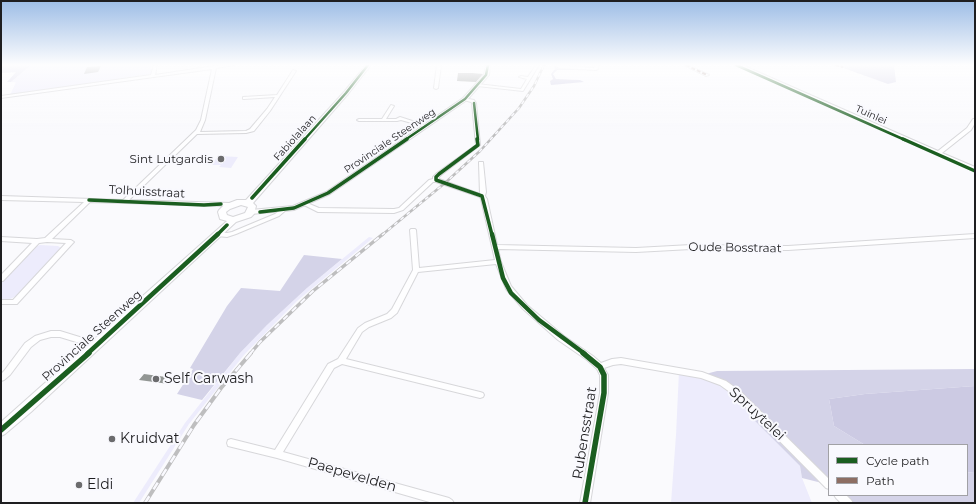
<!DOCTYPE html>
<html>
<head>
<meta charset="utf-8">
<style>
	body { margin:0 }
	#map { position:relative; width:976px; height:504px; overflow:hidden; background:#fafafd; font-family:Montserrat,sans-serif }
	canvas { display:block }
	.frame { position:absolute; inset:0; border:2px solid #1e1e20; pointer-events:none }
	.legend { position:absolute; left:828px; top:444px; width:140px; height:52px; box-sizing:border-box; background:#f9f9fe; border:1px solid #a1a1a5; margin:0; padding:5px 7px; list-style:none; font-size:12px; color:#1e1e20 }
	.legend li { display:flex; align-items:center; gap:8px; height:20px }
	.legend b { width:20px; border:1px solid #a1a1a5 }
</style>
</head>
<body>
<div id="map">
<canvas width="976" height="504"></canvas>
<div class="frame"></div>
<ul class="legend">
<li><b style="height:5px;background:#1b5e20"></b>Cycle path</li>
<li><b style="height:5px;background:#8d6e63"></b>Path</li>
</ul>
</div>
<script>
const ctx = document.querySelector('canvas').getContext('2d');
ctx.lineJoin = 'round';
function fill(path, color) { ctx.fillStyle = color; ctx.fill(path, 'evenodd'); }
const poly = rows => new Path2D(rows.map(r => 'M' + r).join(''));
function stroke(path, color, width, dash) { ctx.strokeStyle = color; ctx.lineWidth = width; ctx.lineCap = dash ? 'butt' : 'round'; ctx.setLineDash(dash || []); ctx.stroke(path); }
function drawText(font, color, halo, rows, align = 'center') {
  ctx.font = font + ' Montserrat,sans-serif'; ctx.lineWidth = 4; ctx.setLineDash([]); ctx.textBaseline = 'middle'; ctx.strokeStyle = halo; ctx.fillStyle = color; for (const [text, x, y, turn = 0] of rows) {
    ctx.save(); ctx.translate(x, y); ctx.rotate((+turn || 0) * Math.PI / 180); ctx.textAlign = isNaN(turn) ? turn : align; if (halo) ctx.strokeText(text, 0, 0); ctx.fillText(text, 0, 0); ctx.restore();
  }
}
const green = poly([
	[31,65,152,65,151,74,10,95,16,82,11,82],
	[218,156,238,157,231,168,219,167,221,165,211,165],
	[369,237,373,238,297,301,244,355,189,424,139,503,133,503,185,423,240,353,267,325,307,288],
	[40,245,58,246,61,248,19,295,10,299,1,299,1,281,35,247],
	[679,371,713,379,751,407,753,419,800,466,802,478,812,503,671,503,676,435]
]);
const forest = poly([
	[1,65,31,65,11,82,7,82,16,72,1,73],
	[835,65,932,65,894,65,896,82,888,84],
	[304,255,342,259,307,288,267,325,240,353,202,400,177,394,193,369,190,368,227,306,241,288,280,291],
	[975,369,975,386,865,394,829,399,834,426,865,445,829,445,829,488,822,483,802,478,800,466,753,419,751,407,737,393,702,375,717,371],
	[967,472,975,473,975,503,848,503,838,495,967,495]
]);
const water = poly([
	[554,67,575,69,575,70,557,70,553,74,556,79,580,80,584,82,551,85,550,81,553,79,551,74,555,69],
	[975,386,975,473,967,472,967,445,865,445,834,426,829,399,865,394]
]);
const stream = poly([
	[555,67,556,65]
]);
const building = poly([
	[101,66,98,72,84,74,87,67],
	[458,73,472,73,483,74,476,82,457,81],
	[144,374,173,378,169,384,139,380]
]);
const minor = poly([
	[154,65,157,65,155,75,214,66,228,65,234,65,216,68,205,120,200,132,246,131,250,129,267,109,275,97,244,99,243,99,243,97,277,95,293,70,296,71,270,111,254,131,246,133,197,134,129,200,230,203,232,204,233,205,232,206,90,202,52,239,71,240,74,242,73,243,17,304,1,304,1,300,13,300,66,243,47,242,39,243,3,281,1,281,1,275,32,243,1,241,1,237,37,239,45,238,84,202,1,200,1,196,123,200,196,130,201,120,212,69,1,98,1,96,151,75,154,65],
	[437,65,441,65,438,88,436,89,434,88,437,65],
	[536,65,539,65,523,91,477,86,475,85,477,84,521,89,527,79,519,77,521,76,528,77,536,65],
	[556,65,594,68,596,65,599,65,598,69,596,70,559,68,556,65],
	[684,65,688,65,709,75,706,76,684,65],
	[738,65,742,65,938,151,967,128,973,119,975,119,975,123,971,130,942,153,975,167,975,170,738,65],
	[464,98,474,100,476,103,480,145,441,175,439,177,439,179,480,194,479,163,479,162,483,162,486,192,485,196,487,199,497,245,636,248,691,245,788,246,975,234,975,238,788,250,691,249,636,252,498,249,501,262,511,286,527,305,564,336,593,356,601,363,612,359,621,358,702,372,726,381,740,391,829,479,829,489,826,488,734,395,720,385,701,378,621,364,613,365,604,368,608,375,608,393,590,503,580,503,600,393,600,375,597,369,587,360,558,340,523,309,506,289,496,264,418,272,397,313,391,318,369,327,362,332,346,359,480,392,483,393,484,395,483,397,480,398,342,364,334,368,283,452,449,498,452,500,454,503,433,503,277,458,228,446,227,443,228,440,231,439,275,450,328,364,338,359,358,328,365,323,387,314,392,309,413,270,410,230,411,229,415,229,416,230,419,268,495,260,481,199,480,197,436,182,433,182,403,210,394,213,318,212,302,204,305,202,307,203,319,208,394,209,399,208,429,180,433,179,433,177,437,173,476,145,472,103,471,102,464,100,464,98],
	[391,105,394,106,386,119,396,119,400,117,428,126,426,127,401,120,397,121,359,121,357,120,359,119,382,119,391,105],
	[283,208,286,210,279,216,236,234,227,237,217,236,214,234,217,232,227,233,232,232,275,214,283,208],
	[51,331,60,331,99,343,100,345,99,347,96,348,60,337,51,337,40,340,31,347,10,375,4,380,1,381,1,374,4,371,25,343,35,336,51,331],
	[834,495,846,495,851,500,853,503,841,503,836,498,834,495]
]);
const tertiary = poly([
	[486,65,490,65,489,75,467,100,330,194,294,210,251,214,247,212,251,210,293,206,326,192,463,98,484,75,486,65]
]);
const secondary = poly([
	[366,65,371,65,348,94,253,203,256,206,254,214,251,217,236,222,31,412,5,434,1,436,1,422,227,221,220,219,218,212,219,210,224,205,237,200,246,200,344,92,366,65],
	[241,205,248,207,245,213,233,217,227,215,226,212,230,209,241,205]
]);
const railFar2 = poly([
	[382,235,445,183,480,151,519,108,534,86,544,65]
]);
const railFar1 = poly([
	[250,354,260,342,313,291,383,234]
]);
const rail = poly([
	[145,503,194,425,221,388,251,353]
]);
const quiet = poly([
	[686,65,707,75],
	[835,65,843,67]
]);
const cyclewayFar3 = poly([
	[736,65,905,140],
	[474,103,478,140],
	[304,140,346,93,368,65],
	[405,140,465,99,486,75,488,65]
]);
const cyclewayFar2 = poly([
	[477,139,478,145,439,174,436,177,436,180,482,196,492,235],
	[903,139,975,171],
	[252,198,305,139],
	[89,200,204,205,221,204],
	[260,212,294,208,328,193,407,139],
	[217,235,227,225]
]);
const cyclewayFar1 = poly([
	[492,234,503,278,511,293,539,320,585,354],
	[87,354,218,234]
]);
const cycleway = poly([
	[583,353,600,367,604,375,604,393,585,503],
	[1,430,89,353]
]);
const markers = [
	[221,159,4,"#6b6b6d"],
	[156,379,4,"#6b6b6d"],
	[112,439,4,"#6b6b6d"],
	[79,485,4,"#6b6b6d"]
];
const farStreetnames = [
	["Tuinlei",871,115,24],
	["Fabiolalaan",295,138,-48],
	["Provinciale Steenweg",390,141,-34]
];
const poiNames = [
	["Sint Lutgardis",213,159]
];
const streetNames = [
	["Tolhuisstraat",147,192,3],
	["Oude Bosstraat",735,248,1],
	["Provinciale Steenweg",92,336,-42]
];
const nearPoinames = [
	["Self Carwash",164,379],
	["Kruidvat",120,439],
	["Eldi",87,485]
];
const nearStreetnames = [
	["Spruytelei",757,414,43],
	["Rubensstraat",585,433,-81],
	["Paepevelden",352,475,16]
];
fill(green, '#edecfc');
fill(forest, '#d4d3e8');
fill(water, '#cccae3');
stroke(stream, '#cccae3', 1.5);
fill(building, '#929694');
stroke(minor, '#d7d7da', 2);
stroke(tertiary, '#d7d7da', 2);
stroke(secondary, '#d7d7da', 2);
fill(minor, '#fefeff');
fill(tertiary, '#fefeff');
fill(secondary, '#fefeff');
stroke(railFar2, '#bebebf', 2.5);
stroke(railFar1, '#bebebf', 3.5);
stroke(rail, '#bebebf', 4);
stroke(railFar2, '#f9f9fe', 1.5, [4]);
stroke(railFar1, '#f9f9fe', 2, [6]);
stroke(rail, '#f9f9fe', 2.5, [8]);
stroke(quiet, '#8d6e63', 2, [4, 2]);
stroke(cyclewayFar3, '#1b5e20', 2.5);
stroke(cyclewayFar2, '#1b5e20', 3.5);
stroke(cyclewayFar1, '#1b5e20', 4.5);
stroke(cycleway, '#1b5e20', 5.5);
const sky = ctx.createLinearGradient(0, 0, 0, 135);
sky.addColorStop(0, '#9dbde6');
sky.addColorStop(0.48, '#fdfdfe');
sky.addColorStop(1, '#fdfdfe00');
ctx.fillStyle = sky;
ctx.fillRect(0, 0, 976, 135);
for (const [x, y, r, color] of markers) { const dot = new Path2D(); dot.arc(x, y, r, 0, 2 * Math.PI); ctx.fillStyle = color; ctx.fill(dot); stroke(dot, '#f9f9fe', 1.5); }
drawText('10px', '#1e1e20', '#f9f9fe', farStreetnames);
drawText('12px', '#1e1e20', '#f9f9fe', poiNames, 'right');
drawText('12px', '#1e1e20', '#f9f9fe', streetNames);
drawText('14px', '#1e1e20', '#f9f9fe', nearPoinames, 'left');
drawText('14px', '#1e1e20', '#f9f9fe', nearStreetnames);
</script>
</body>
</html>
